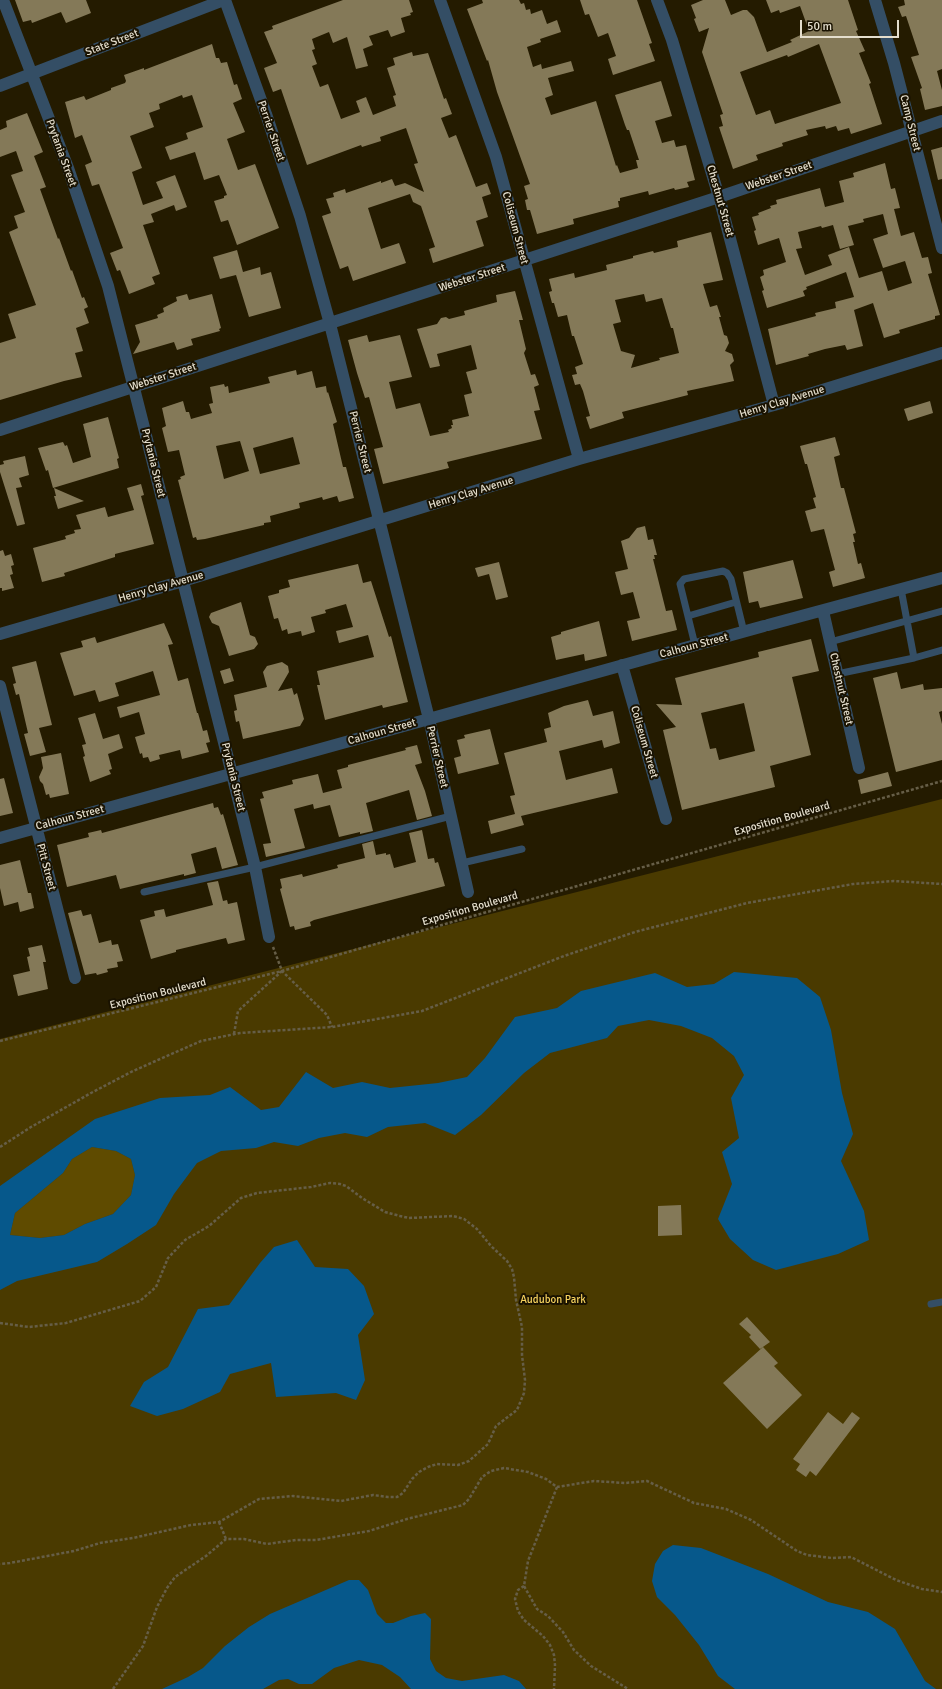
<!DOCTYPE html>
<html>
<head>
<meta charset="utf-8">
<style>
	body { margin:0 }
	#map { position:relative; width:942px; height:1689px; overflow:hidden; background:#241b00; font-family:Signika,sans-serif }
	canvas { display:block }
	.scale { position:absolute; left:800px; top:20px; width:99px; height:18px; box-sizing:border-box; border:2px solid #e4decd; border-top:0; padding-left:5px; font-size:12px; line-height:14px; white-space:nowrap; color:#e4decd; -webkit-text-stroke:3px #191200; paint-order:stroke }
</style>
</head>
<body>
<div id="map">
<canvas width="942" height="1689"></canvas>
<div class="scale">50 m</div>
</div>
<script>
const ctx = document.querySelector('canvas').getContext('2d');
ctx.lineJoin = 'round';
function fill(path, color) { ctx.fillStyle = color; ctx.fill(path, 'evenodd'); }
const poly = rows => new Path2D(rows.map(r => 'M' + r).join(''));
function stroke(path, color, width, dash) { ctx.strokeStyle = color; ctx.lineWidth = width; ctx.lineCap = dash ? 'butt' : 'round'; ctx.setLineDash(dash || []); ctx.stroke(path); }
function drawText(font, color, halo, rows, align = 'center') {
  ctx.font = font + ' Signika,sans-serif'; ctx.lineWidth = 4; ctx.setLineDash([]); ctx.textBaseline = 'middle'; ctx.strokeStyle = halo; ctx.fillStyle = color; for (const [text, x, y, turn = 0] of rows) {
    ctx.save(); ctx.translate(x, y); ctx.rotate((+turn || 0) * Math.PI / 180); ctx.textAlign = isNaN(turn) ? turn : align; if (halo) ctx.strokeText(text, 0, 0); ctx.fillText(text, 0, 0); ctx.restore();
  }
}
const green = poly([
	[942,799,942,1689,0,1689,0,1039]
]);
const forest = poly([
	[92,1147,116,1151,131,1159,135,1175,131,1195,113,1214,85,1224,64,1235,40,1238,10,1235,15,1213,63,1173,72,1159]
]);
const water = poly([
	[734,972,797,978,820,997,831,1030,842,1093,853,1134,841,1161,864,1211,869,1240,838,1254,776,1270,753,1260,730,1239,718,1219,732,1184,722,1152,739,1138,731,1098,744,1075,734,1056,712,1038,681,1026,649,1020,618,1026,607,1038,550,1053,524,1073,481,1115,455,1135,425,1123,388,1127,367,1137,345,1133,319,1138,298,1146,274,1142,256,1148,221,1151,197,1163,174,1194,156,1225,127,1244,97,1262,17,1281,0,1290,0,1186,95,1119,160,1098,210,1095,230,1087,261,1110,279,1107,306,1072,333,1088,362,1082,390,1088,438,1083,467,1077,485,1058,515,1017,557,1008,581,991,655,973,687,987,714,984],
	[92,1147,116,1151,131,1159,135,1175,131,1195,113,1214,85,1224,64,1235,40,1238,10,1235,15,1213,63,1173,72,1159],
	[297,1240,315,1267,348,1269,364,1286,374,1314,358,1335,365,1380,356,1400,336,1393,276,1397,271,1363,230,1374,220,1392,183,1409,157,1416,130,1406,144,1382,168,1367,198,1309,229,1305,260,1263,274,1247],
	[673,1545,701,1548,768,1574,828,1602,868,1612,895,1629,925,1681,936,1689,735,1689,718,1676,699,1645,675,1615,657,1597,652,1581,655,1564,663,1551],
	[349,1580,359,1580,368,1590,377,1614,386,1623,393,1623,411,1616,425,1613,431,1619,430,1659,436,1671,446,1678,462,1681,504,1675,519,1681,526,1689,411,1689,400,1677,382,1665,359,1660,334,1668,312,1684,299,1684,288,1679,279,1680,263,1689,162,1689,188,1677,203,1668,225,1646,249,1627,270,1614]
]);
const building = poly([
	[15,0,86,0,91,13,66,23,61,12,32,23,31,20,23,22],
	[343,0,409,0,413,12,410,13,411,15,401,18,405,32,391,37,388,30,369,36,373,45,363,49,368,66,356,69,347,37,333,43,329,32,312,39,315,49,312,50,317,64,312,66,320,87,328,84,341,119,360,112,356,101,366,97,373,115,396,106,393,96,396,95,387,68,395,65,393,58,412,52,413,56,428,53,444,99,446,98,452,114,441,118,449,138,456,135,476,187,487,183,491,194,482,197,488,217,476,221,484,246,433,263,429,249,435,247,421,206,413,202,410,194,368,208,381,249,399,243,406,263,353,281,348,266,340,269,322,216,331,213,326,199,334,197,333,193,345,189,346,193,381,181,381,183,392,179,395,186,405,183,424,192,414,164,418,163,406,128,380,137,381,141,362,147,361,145,307,165,281,89,273,92,264,68,277,63,264,32,273,29,272,26],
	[482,0,519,0,521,4,524,3,526,10,530,9,531,14,542,10,547,24,557,20,561,32,540,39,541,42,527,47,533,67,541,64,542,69,571,61,574,71,548,78,553,95,545,98,551,115,596,101,616,166,617,165,620,173,638,168,636,160,639,160,629,130,627,130,625,125,615,95,661,81,672,116,655,121,662,143,674,140,676,147,686,145,695,180,687,182,689,187,675,190,674,188,649,195,648,191,620,198,620,201,618,201,619,207,573,219,574,224,537,234,530,210,527,210,525,200,528,199,524,186,530,184,497,92,488,60,487,61,467,9,483,3],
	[580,0,637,0,652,43,649,44,655,61,613,75,608,59,616,56,608,33,598,37,589,14,585,15],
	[703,0,725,0,731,15,743,10,747,10,754,17,767,52,792,42,790,40,809,31,800,6,780,13,779,10,771,13,766,0,848,0,858,30,856,31,865,51,859,53,871,83,869,84,882,124,851,134,849,128,838,131,836,126,826,129,825,126,806,130,808,135,782,143,783,146,756,155,758,160,733,169,719,127,723,126,720,115,723,114,702,52,709,28,699,32,694,19,696,18,691,5],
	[819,44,841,103,775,124,770,110,756,115,740,72,787,55,788,57],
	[904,0,942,0,942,69,937,71,942,90,942,106,925,110,920,89,922,88,911,57,919,55,906,16,902,17,898,7,905,5],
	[212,44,216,58,219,58,221,63,227,62,234,85,237,84,242,99,233,103,245,132,227,139,238,170,255,164,279,228,237,245,228,220,221,222,214,201,224,198,224,196,227,195,219,175,204,180,195,152,170,160,165,147,188,139,186,133,203,127,192,95,183,98,182,95,159,104,160,109,149,113,154,127,130,136,142,168,132,172,143,205,163,198,156,182,175,175,187,207,176,211,174,205,151,214,154,222,143,225,160,274,152,277,155,284,129,294,120,270,117,271,110,253,123,248,99,184,92,186,85,165,92,162,82,135,75,138,65,102,84,96,86,100,111,90,111,88,125,83,126,81,124,75,144,68,144,70],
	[27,113,43,152,34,156,46,187,40,189,58,239,59,238,71,271,72,270,82,298,84,297,88,307,84,309,89,323,76,328,83,351,75,353,82,377,64,381,0,400,0,343,16,338,8,314,36,305,9,232,18,228,14,216,25,212,11,175,23,171,16,151,0,157,0,130,7,127,6,121],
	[942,147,942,179,938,180,931,150],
	[885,163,891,189,895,188,900,208,894,209,901,236,914,232,922,258,928,257,932,273,928,274,940,315,935,316,935,319,899,330,900,333,884,338,873,303,854,310,863,346,847,350,845,345,825,349,808,354,809,356,776,365,768,329,816,316,815,313,836,308,835,302,854,297,846,272,806,287,807,289,803,291,805,296,767,308,762,291,764,290,760,277,764,275,763,270,786,262,779,238,758,245,754,231,756,230,752,217,759,215,758,213,771,208,770,206,777,204,776,200,820,188,825,207,844,202,839,181,854,177,853,173],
	[883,214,888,234,873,239,883,268,905,261,912,283,888,291,882,271,859,278,849,247,828,255,832,265,805,275,796,249,802,248,798,232,821,226,822,228,833,225,840,249,854,245,848,226,864,222,863,219],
	[711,232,723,280,703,284,710,307,717,305,721,317,719,317,724,335,727,336,729,343,725,351,732,354,734,361,730,365,734,381,687,391,688,395,622,412,624,418,590,429,586,417,590,416,583,391,580,384,575,385,572,375,577,374,575,367,583,364,574,336,572,336,567,315,558,317,554,303,552,303,549,292,552,291,549,279,574,273,575,278,607,270,606,265,633,258,633,256,653,251,654,253,678,247,677,241],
	[644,294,646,302,662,298,671,328,673,328,679,353,659,358,660,360,631,368,635,355,621,351,613,324,621,322,615,300],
	[237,250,243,272,260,267,261,275,271,272,281,308,249,317,236,275,220,279,213,257],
	[515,291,523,320,519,320,526,349,524,353,531,375,535,374,539,385,534,387,540,410,534,411,542,439,447,462,449,468,383,484,374,449,383,447,369,397,365,398,357,373,348,340,367,335,369,342,400,335,412,377,389,382,396,409,420,403,430,436,449,432,448,430,452,428,451,425,453,425,452,420,469,416,464,395,472,393,466,372,477,369,471,345,437,354,440,366,430,368,417,329,437,324,441,318,446,317,449,319,465,315,464,311,497,302,496,295],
	[187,294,189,300,212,294,221,328,219,329,220,331,191,339,193,345,177,350,174,342,133,354,140,342,135,325,158,318,157,315,164,312,163,308,177,301,176,297],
	[296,370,297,375,312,371,316,388,326,386,327,393,328,392,337,422,333,424,343,467,346,467,354,498,339,502,337,496,323,500,322,497,299,503,300,508,270,516,271,522,264,523,264,525,205,539,197,540,196,537,193,538,178,480,181,479,180,477,185,475,179,450,168,452,162,428,166,426,162,408,183,401,186,412,189,412,191,419,212,413,209,404,213,403,210,387,224,384,225,387,228,386,229,393,270,383,268,377],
	[293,437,300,464,260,474,253,448],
	[240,441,249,471,224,479,216,446],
	[930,401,933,413,908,421,904,409],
	[108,417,119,458,117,459,119,468,53,488,48,470,46,471,38,448,63,442,65,446,67,445,73,463,91,457,83,424],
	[835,437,840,455,834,457,841,488,844,488,856,533,853,534,855,542,853,542,858,564,861,563,865,578,833,587,829,572,835,570,824,529,811,532,805,511,816,508,813,498,816,497,807,464,805,464,800,446],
	[25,456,29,475,19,478,22,487,16,488,25,524,17,526,0,472,0,465,4,464,3,461],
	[141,484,144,495,141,496,154,544,115,554,115,557,64,573,65,576,42,582,33,548,66,539,65,536,75,533,74,530,81,529,76,515,105,507,108,517,134,510,127,488],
	[54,488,84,501,58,509,54,496,56,496],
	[645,526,648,540,653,539,657,555,654,555,655,559,653,559,666,611,672,610,677,630,632,641,627,621,640,618,633,592,621,595,615,572,628,569,621,541,629,538,637,528],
	[3,550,5,556,11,554,14,565,11,566,13,574,10,575,14,588,2,591,2,588,0,588,0,551],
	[793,560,803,598,760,608,758,601,749,603,743,572],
	[499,562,508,597,496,600,489,574,478,577,475,568],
	[358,564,363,583,371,581,389,637,391,636,408,702,383,708,382,705,325,720,317,685,320,685,317,671,374,657,368,635,339,643,336,631,353,627,346,604,325,610,326,613,311,617,315,632,302,636,301,631,288,634,287,629,282,631,278,618,274,619,268,596,279,593,279,590,290,587,288,580],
	[241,602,250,635,255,637,258,644,254,649,229,656,219,626,212,623,209,617,211,613],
	[599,621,607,656,585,661,584,654,556,660,551,637,561,634,561,632],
	[164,623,173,644,168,645,178,681,188,678,197,713,198,713,203,731,207,730,210,742,206,743,209,752,182,759,180,750,159,755,160,759,150,762,148,757,143,758,142,753,140,754,135,737,145,734,139,712,120,718,117,707,160,695,153,671,115,683,119,696,99,702,95,690,74,696,60,653,83,647,81,641,95,637,97,643],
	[811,639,819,671,792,677,811,755,770,766,775,787,682,810,663,730,676,727,656,704,682,705,675,678,759,657,758,652],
	[744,703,755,751,719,760,716,748,710,749,701,713],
	[36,661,52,725,39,728,46,752,30,756,24,734,28,733,19,694,16,695,13,684,16,683,12,667],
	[282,662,288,666,289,672,278,691,292,688,294,695,297,693,304,719,300,726,243,739,239,721,236,722,234,711,237,710,234,695,267,687,263,672,267,666],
	[230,668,234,681,224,684,220,671],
	[897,672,901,689,923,684,924,690,942,688,942,711,939,712,942,724,942,760,896,772,873,678],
	[588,700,593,716,613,711,620,743,604,748,602,740,559,751,566,780,612,768,618,793,521,816,524,825,491,834,488,821,515,814,510,796,515,795,504,753,547,742,544,729,551,727,548,713,564,706],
	[95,713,103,739,119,734,123,748,108,754,112,769,109,770,111,774,90,782,83,757,85,756,82,745,86,744,78,718],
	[490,729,499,764,458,774,454,758,461,756,457,740,465,738,464,735],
	[417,745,422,763,415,765,425,791,432,816,417,820,409,790,366,803,373,831,360,834,360,832,339,837,330,805,314,809,313,804,294,809,305,848,266,857,263,844,271,843,260,799,264,798,262,792,293,784,292,780,318,774,323,793,342,788,337,770,348,767,348,765,406,750,405,748],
	[61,753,69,794,50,798,49,794,46,795,43,784,40,781,39,777,43,768,41,757],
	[888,772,892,786,861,794,858,780],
	[4,778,13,813,0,816,0,779],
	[213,803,214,808,218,807,221,815,223,814,238,865,222,869,216,847,191,854,196,873,184,876,184,874,120,889,116,875,67,887,57,845,89,837,88,833,101,830,102,833],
	[422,830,428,859,434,858,435,863,438,862,445,886,314,920,310,922,311,926,295,930,294,926,290,927,280,889,282,888,280,879,302,874,303,877,338,868,337,865,365,858,362,844,373,841,376,855,386,853,386,855,390,854,394,868,416,862,409,833],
	[20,860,28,893,31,893,34,908,20,912,18,902,4,906,0,888,0,865],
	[218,881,223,901,227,900,228,904,237,902,245,940,228,944,226,938,176,950,176,952,151,959,140,920,155,916,154,911,164,909,166,917,213,905,207,883],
	[81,910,83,916,91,914,99,943,111,940,112,945,118,944,123,961,117,962,118,967,107,969,108,972,97,975,96,973,85,975,68,913],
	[42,945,46,962,43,962,48,989,18,996,13,975,30,971,27,957,30,956,28,948],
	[681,1205,682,1235,658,1236,658,1206],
	[747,1317,770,1342,760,1349,749,1337,751,1335,739,1324],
	[763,1347,778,1363,774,1366,802,1395,767,1429,723,1383],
	[828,1412,843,1424,852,1412,860,1418,816,1476,810,1471,806,1477,796,1470,800,1464,793,1459]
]);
const path = poly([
	[273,947,282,971,327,1015,332,1027],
	[234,1034,238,1011,282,971],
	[0,1041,282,971,942,781],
	[0,1147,31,1127,91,1093,133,1071,201,1041,240,1033,332,1027,422,1011,564,956,635,932,747,903,853,884,894,881,942,884],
	[0,1323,29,1327,66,1323,140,1301,156,1287,168,1258,185,1240,209,1226,241,1198,257,1193,311,1187,330,1183,340,1184,346,1186,362,1198,385,1212,400,1216,409,1218,453,1216,464,1219,477,1229,491,1246,507,1261,512,1269,514,1277,516,1300,522,1327,522,1355,525,1380,524,1393,517,1410,496,1426,488,1444,479,1452,469,1461,458,1465,437,1464,428,1467,419,1472,412,1479,403,1493,397,1497,388,1497,373,1495,341,1501,293,1496,259,1499,219,1522,191,1525,133,1538,100,1543,74,1551,10,1563,0,1564],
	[557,1487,528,1561,524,1586,537,1609,548,1616,563,1632,574,1650,591,1666,628,1689],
	[219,1522,226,1539],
	[524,1586,518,1590,515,1599,518,1611,524,1620,543,1636,550,1645,554,1655,555,1665,554,1689],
	[113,1689,143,1646,157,1607,167,1588,175,1577,206,1556,226,1539,244,1539,267,1544,296,1540,316,1540,369,1531,407,1519,463,1505,469,1499,482,1477,491,1471,504,1468,528,1472,546,1479,557,1487,594,1481,625,1483,647,1481,694,1503,726,1509,751,1520,797,1551,807,1555,832,1558,851,1557,896,1580,922,1589,942,1592]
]);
const service = poly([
	[688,616,736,602],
	[830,642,942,611],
	[695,645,680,584,684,579,723,571,727,573,731,579,744,632],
	[914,658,942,650],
	[837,674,914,658,901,589],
	[462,863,522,849],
	[144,892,255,867,451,816],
	[931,1304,942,1302]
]);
const minor = poly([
	[3,0,68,168,108,286,232,774,255,867,269,937],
	[225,0,266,114,300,216,330,324,429,719,468,892],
	[440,0,496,157,579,459],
	[657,0,672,40,719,197,774,405],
	[875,0,894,63,942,248],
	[0,86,224,0],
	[0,430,719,197,942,121],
	[823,611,859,768],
	[768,625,942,578],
	[0,634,183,581,579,459,774,405,942,353],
	[622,665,666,819],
	[0,686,75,978],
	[0,838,764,626]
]);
const streetNames = [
	["State Street",112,43,-21],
	["Camp Street",910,123,76],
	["Perrier Street",271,131,71],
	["Prytania Street",61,153,70],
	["Webster Street",779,176,-19],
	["Chestnut Street",720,201,74],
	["Coliseum Street",515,228,75],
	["Webster Street",472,278,-18],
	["Webster Street",163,377,-18],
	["Henry Clay Avenue",782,402,-17],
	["Perrier Street",360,442,76],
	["Prytania Street",153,463,76],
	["Henry Clay Avenue",471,493,-17],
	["Henry Clay Avenue",161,587,-16],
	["Calhoun Street",694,646,-15],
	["Chestnut Street",841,689,77],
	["Calhoun Street",382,732,-16],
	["Coliseum Street",644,742,74],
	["Perrier Street",437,757,77],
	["Prytania Street",233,777,76],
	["Calhoun Street",70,818,-15],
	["Exposition Boulevard",782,819,-16],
	["Pitt Street",46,867,75],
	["Exposition Boulevard",470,909,-16],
	["Exposition Boulevard",158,994,-14]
];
const parkNames = [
	["Audubon Park",553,1300]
];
fill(green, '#4a3a00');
fill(forest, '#5f4b00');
fill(water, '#06588b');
fill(building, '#847958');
stroke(path, '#665e47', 2.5, [3, 2]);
stroke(service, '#344e65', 7);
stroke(minor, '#344e65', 12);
drawText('11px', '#e4decd', '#191200', streetNames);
drawText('11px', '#f6d25e', '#191200', parkNames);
</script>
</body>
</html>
